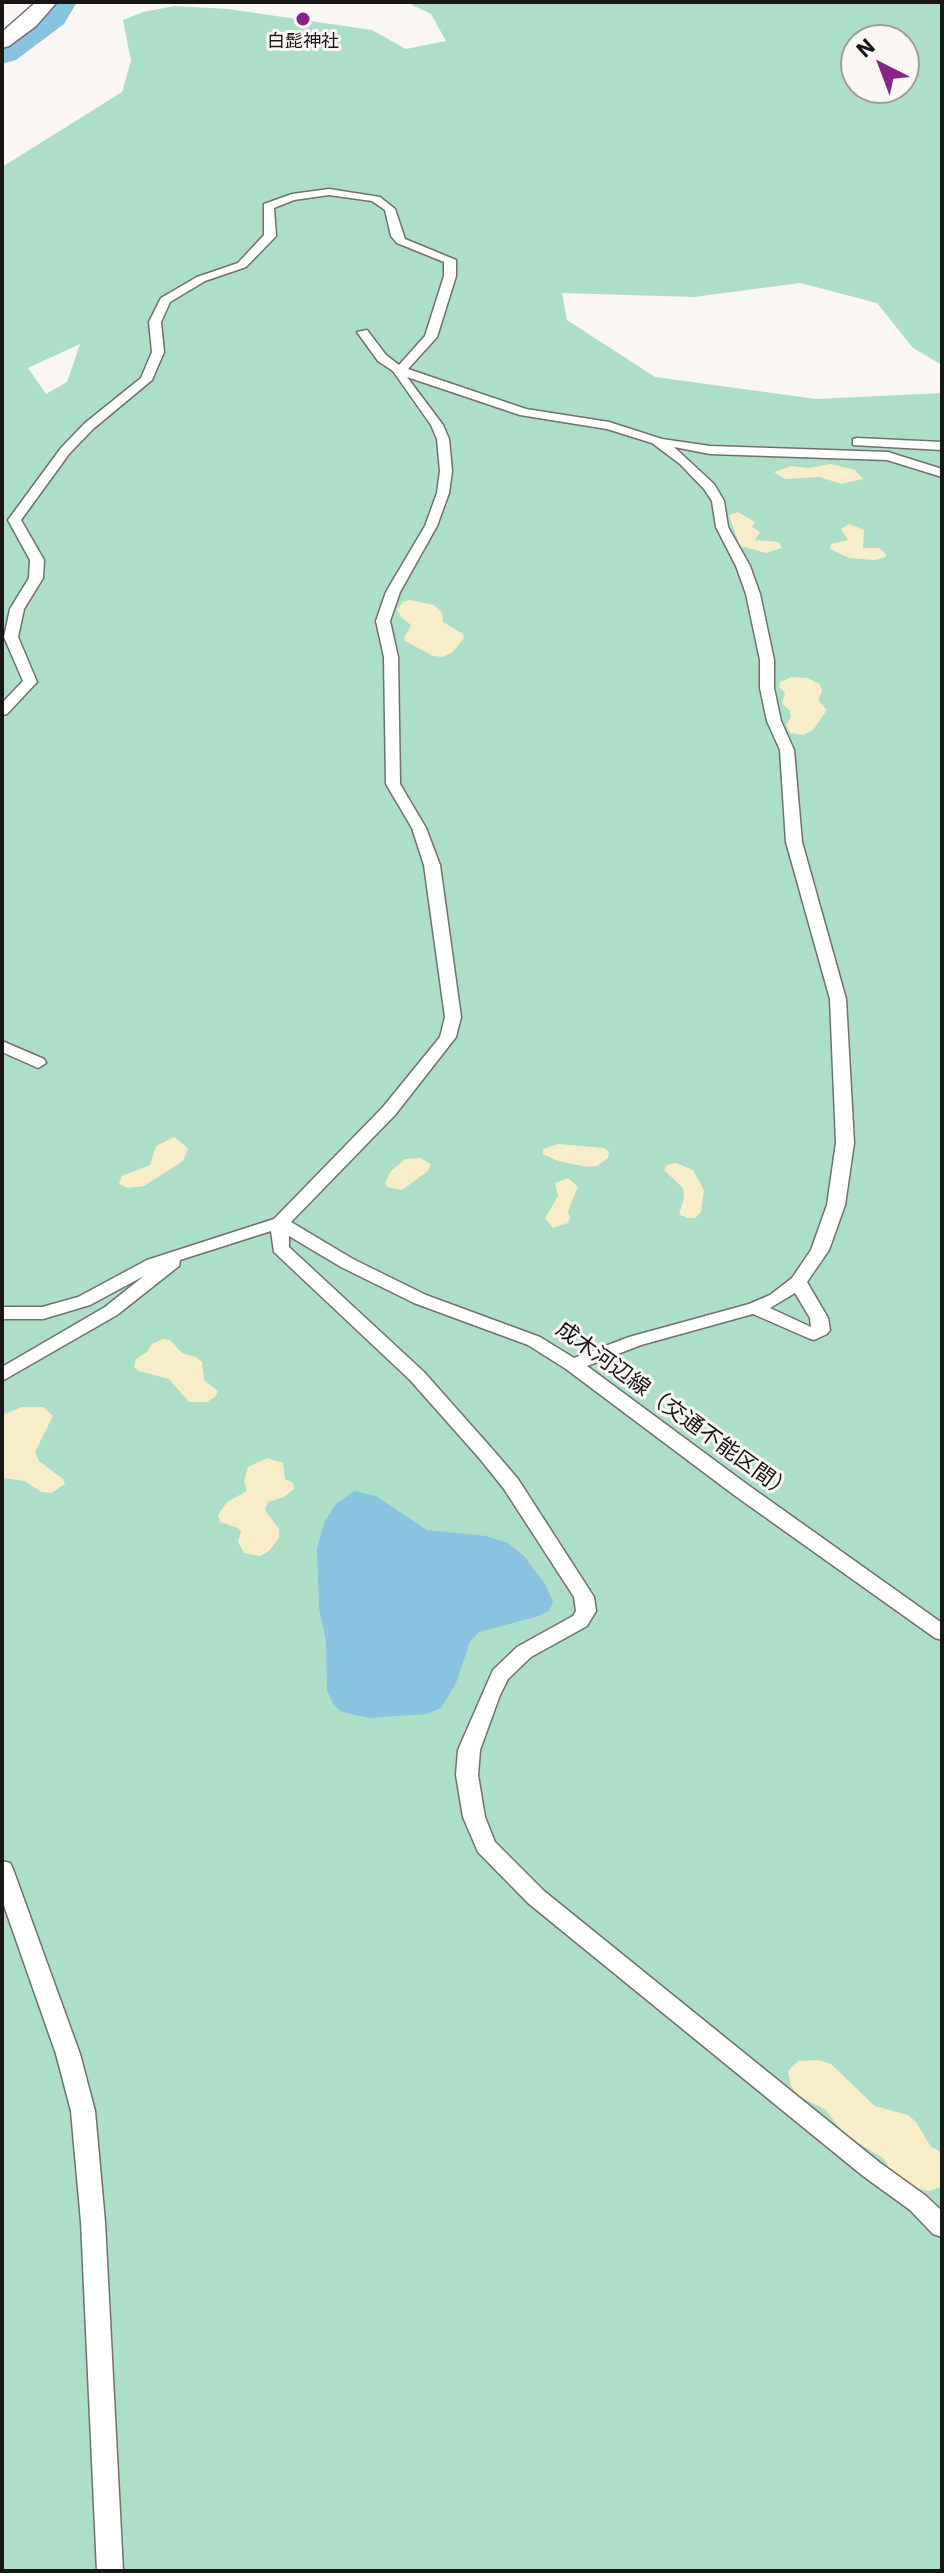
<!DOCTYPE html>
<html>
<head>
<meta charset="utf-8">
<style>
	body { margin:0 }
	#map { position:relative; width:944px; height:2573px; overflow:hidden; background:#faf6f3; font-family:"IBM Plex Sans",sans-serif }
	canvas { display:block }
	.frame { position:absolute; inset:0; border:4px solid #191716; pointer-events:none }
	.north { position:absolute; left:840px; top:24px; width:80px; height:80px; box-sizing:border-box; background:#faf6f3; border:2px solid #a09d9b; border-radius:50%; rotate:318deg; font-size:22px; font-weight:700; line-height:32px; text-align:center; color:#191716 }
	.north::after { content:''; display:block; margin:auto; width:28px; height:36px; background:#88238a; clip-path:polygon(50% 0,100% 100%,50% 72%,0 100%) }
</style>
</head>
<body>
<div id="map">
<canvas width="944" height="2573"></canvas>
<div class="frame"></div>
<div class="north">N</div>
</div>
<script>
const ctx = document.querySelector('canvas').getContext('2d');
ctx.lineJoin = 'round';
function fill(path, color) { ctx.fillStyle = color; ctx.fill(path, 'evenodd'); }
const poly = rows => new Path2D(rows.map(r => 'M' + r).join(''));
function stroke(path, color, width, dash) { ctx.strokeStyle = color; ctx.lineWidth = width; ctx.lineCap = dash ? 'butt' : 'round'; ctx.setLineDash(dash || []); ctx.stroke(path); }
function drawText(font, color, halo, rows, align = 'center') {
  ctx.font = font + ' "IBM Plex Sans","Noto Sans JP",sans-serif'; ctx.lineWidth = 6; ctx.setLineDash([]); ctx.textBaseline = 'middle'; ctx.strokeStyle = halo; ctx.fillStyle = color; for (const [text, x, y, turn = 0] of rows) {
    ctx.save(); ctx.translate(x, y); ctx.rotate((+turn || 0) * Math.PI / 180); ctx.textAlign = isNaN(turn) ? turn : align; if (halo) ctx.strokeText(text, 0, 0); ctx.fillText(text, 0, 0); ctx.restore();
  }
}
const green = poly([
	[406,2,942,2,942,365,913,348,877,303,800,283,694,297,562,293,567,320,655,377,816,399,942,393,942,2571,2,2571,2,167,122,92,131,61,123,20,143,12,175,6,228,9,372,30,406,49,446,41,431,14],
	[856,40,904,40,904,88,856,88],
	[80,344,67,382,46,394,28,368]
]);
const sand = poly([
	[831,464,855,470,863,479,841,484,820,477,785,479,774,472,791,466,808,468],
	[738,512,755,522,752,527,760,532,755,540,779,542,782,548,766,553,740,546,729,515],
	[849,524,864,530,863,548,879,548,886,554,886,557,875,560,849,558,830,549,831,544,848,540,841,529],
	[410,600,434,605,442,613,443,622,463,634,464,638,453,652,442,657,433,656,405,641,404,637,411,625,402,618,397,610,403,602],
	[792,677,807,678,820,684,822,691,818,700,827,710,813,730,803,735,790,733,786,725,791,717,790,711,782,703,785,693,779,687,780,682],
	[174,1137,188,1148,183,1161,144,1186,128,1188,119,1184,122,1176,150,1165,156,1146],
	[558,1144,605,1148,609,1152,608,1158,597,1166,587,1167,558,1161,543,1154,543,1149],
	[420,1158,431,1164,428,1171,402,1190,387,1187,385,1183,390,1172,405,1159],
	[676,1163,693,1170,704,1190,701,1212,695,1218,687,1218,679,1214,684,1199,683,1188,664,1170,667,1165],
	[568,1178,578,1187,568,1211,570,1218,568,1223,553,1228,545,1218,558,1196,555,1183],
	[163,1339,170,1340,182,1353,196,1357,202,1362,204,1380,218,1391,215,1397,207,1402,189,1402,169,1379,139,1371,134,1367,136,1359,148,1351,152,1344],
	[22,1407,43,1407,53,1416,35,1452,39,1461,63,1479,65,1484,51,1493,41,1492,25,1481,2,1478,2,1415],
	[267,1458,283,1463,285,1479,293,1483,294,1489,284,1497,268,1502,265,1510,279,1529,279,1538,269,1551,260,1556,244,1553,238,1542,241,1532,238,1528,220,1522,218,1515,227,1502,247,1491,244,1481,248,1467],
	[819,2060,831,2064,875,2106,908,2115,916,2122,931,2147,942,2152,942,2187,929,2191,916,2189,893,2176,884,2159,844,2134,826,2110,797,2095,791,2086,788,2071,798,2061]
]);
const water = poly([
	[354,1491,376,1496,427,1530,486,1536,508,1543,524,1556,545,1584,553,1602,549,1611,539,1616,479,1632,470,1642,456,1683,441,1708,427,1714,369,1718,342,1712,334,1705,327,1691,326,1641,319,1608,317,1549,324,1523,336,1504]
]);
const river = poly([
	[39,2,77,2,64,24,16,60,2,64,2,33,35,9,39,2]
]);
const service = poly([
	[329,189,380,197,395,209,405,239,456,260,456,276,437,337,408,369,526,409,609,422,662,439,710,446,888,452,942,469,942,477,887,460,710,454,674,447,714,484,724,501,728,527,750,566,760,594,774,660,774,688,781,721,794,750,802,842,846,999,854,1143,845,1205,829,1250,807,1282,828,1318,830,1330,827,1334,814,1340,808,1338,753,1314,641,1345,587,1366,748,1485,942,1623,942,1640,935,1638,734,1495,566,1369,528,1345,414,1303,341,1267,289,1236,289,1247,424,1372,494,1451,518,1479,594,1597,596,1611,587,1626,531,1657,508,1679,500,1695,480,1750,478,1775,485,1817,495,1842,544,1891,879,2162,926,2196,942,2211,942,2237,933,2234,910,2210,863,2176,528,1903,478,1852,463,1817,456,1775,458,1750,493,1670,517,1647,573,1616,576,1611,574,1597,504,1489,480,1459,410,1380,274,1252,271,1231,180,1260,179,1266,117,1315,2,1381,2,1367,105,1307,144,1276,90,1305,43,1319,2,1319,2,1307,42,1307,78,1297,147,1260,274,1219,383,1107,440,1037,445,1017,424,865,412,828,386,784,384,657,376,621,386,592,425,526,437,493,440,471,437,439,431,425,393,371,378,361,357,332,367,330,386,355,399,365,425,336,444,276,444,262,397,243,391,236,385,210,372,201,329,195,294,200,274,208,276,236,246,267,205,281,170,302,161,322,164,352,152,380,93,429,69,454,21,520,44,560,43,578,24,609,18,637,37,682,7,714,2,715,2,703,23,681,4,637,10,609,29,578,30,560,8,520,61,448,85,423,141,378,152,352,149,322,161,298,197,277,238,263,264,235,264,204,292,194,329,189],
	[407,377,520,415,607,429,652,443,680,464,704,489,712,501,716,527,736,566,746,594,760,660,760,688,767,721,780,750,786,842,830,999,836,1143,827,1205,811,1250,792,1278,770,1295,749,1304,629,1337,574,1358,540,1337,426,1295,353,1259,291,1222,395,1115,456,1037,461,1017,440,865,426,828,400,784,398,657,390,621,400,592,437,526,449,493,452,471,449,439,443,425,407,377],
	[795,1293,810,1318,811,1327,770,1308,795,1293],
	[857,438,942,442,942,450,853,445,853,439,857,438],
	[2,1041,44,1059,46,1063,38,1068,2,1052,2,1041],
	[2,1861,10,1863,13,1869,80,2054,95,2111,105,2222,123,2571,97,2571,81,2222,71,2111,56,2054,2,1900,2,1861]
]);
const minor = poly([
	[36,2,57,2,36,26,9,46,2,48,2,32,36,2]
]);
const markers = [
	[303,19,8,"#88238a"]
];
const farPoinames = [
	["白髭神社",303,42]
];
const streetNames = [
	["成木河辺線（交通不能区間）",674,1411,36]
];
fill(green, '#addec7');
fill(sand, '#f7edc8');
fill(water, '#88c4e0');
fill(river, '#88c4e0');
stroke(service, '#736f6d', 3);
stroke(minor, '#736f6d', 3);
fill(service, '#fff');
fill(minor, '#fff');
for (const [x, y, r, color] of markers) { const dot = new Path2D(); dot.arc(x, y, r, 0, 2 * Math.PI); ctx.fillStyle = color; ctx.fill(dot); stroke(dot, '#faf6f3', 3); }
drawText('18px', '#191716', '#faf6f3', farPoinames);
drawText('22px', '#191716', '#faf6f3', streetNames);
</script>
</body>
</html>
